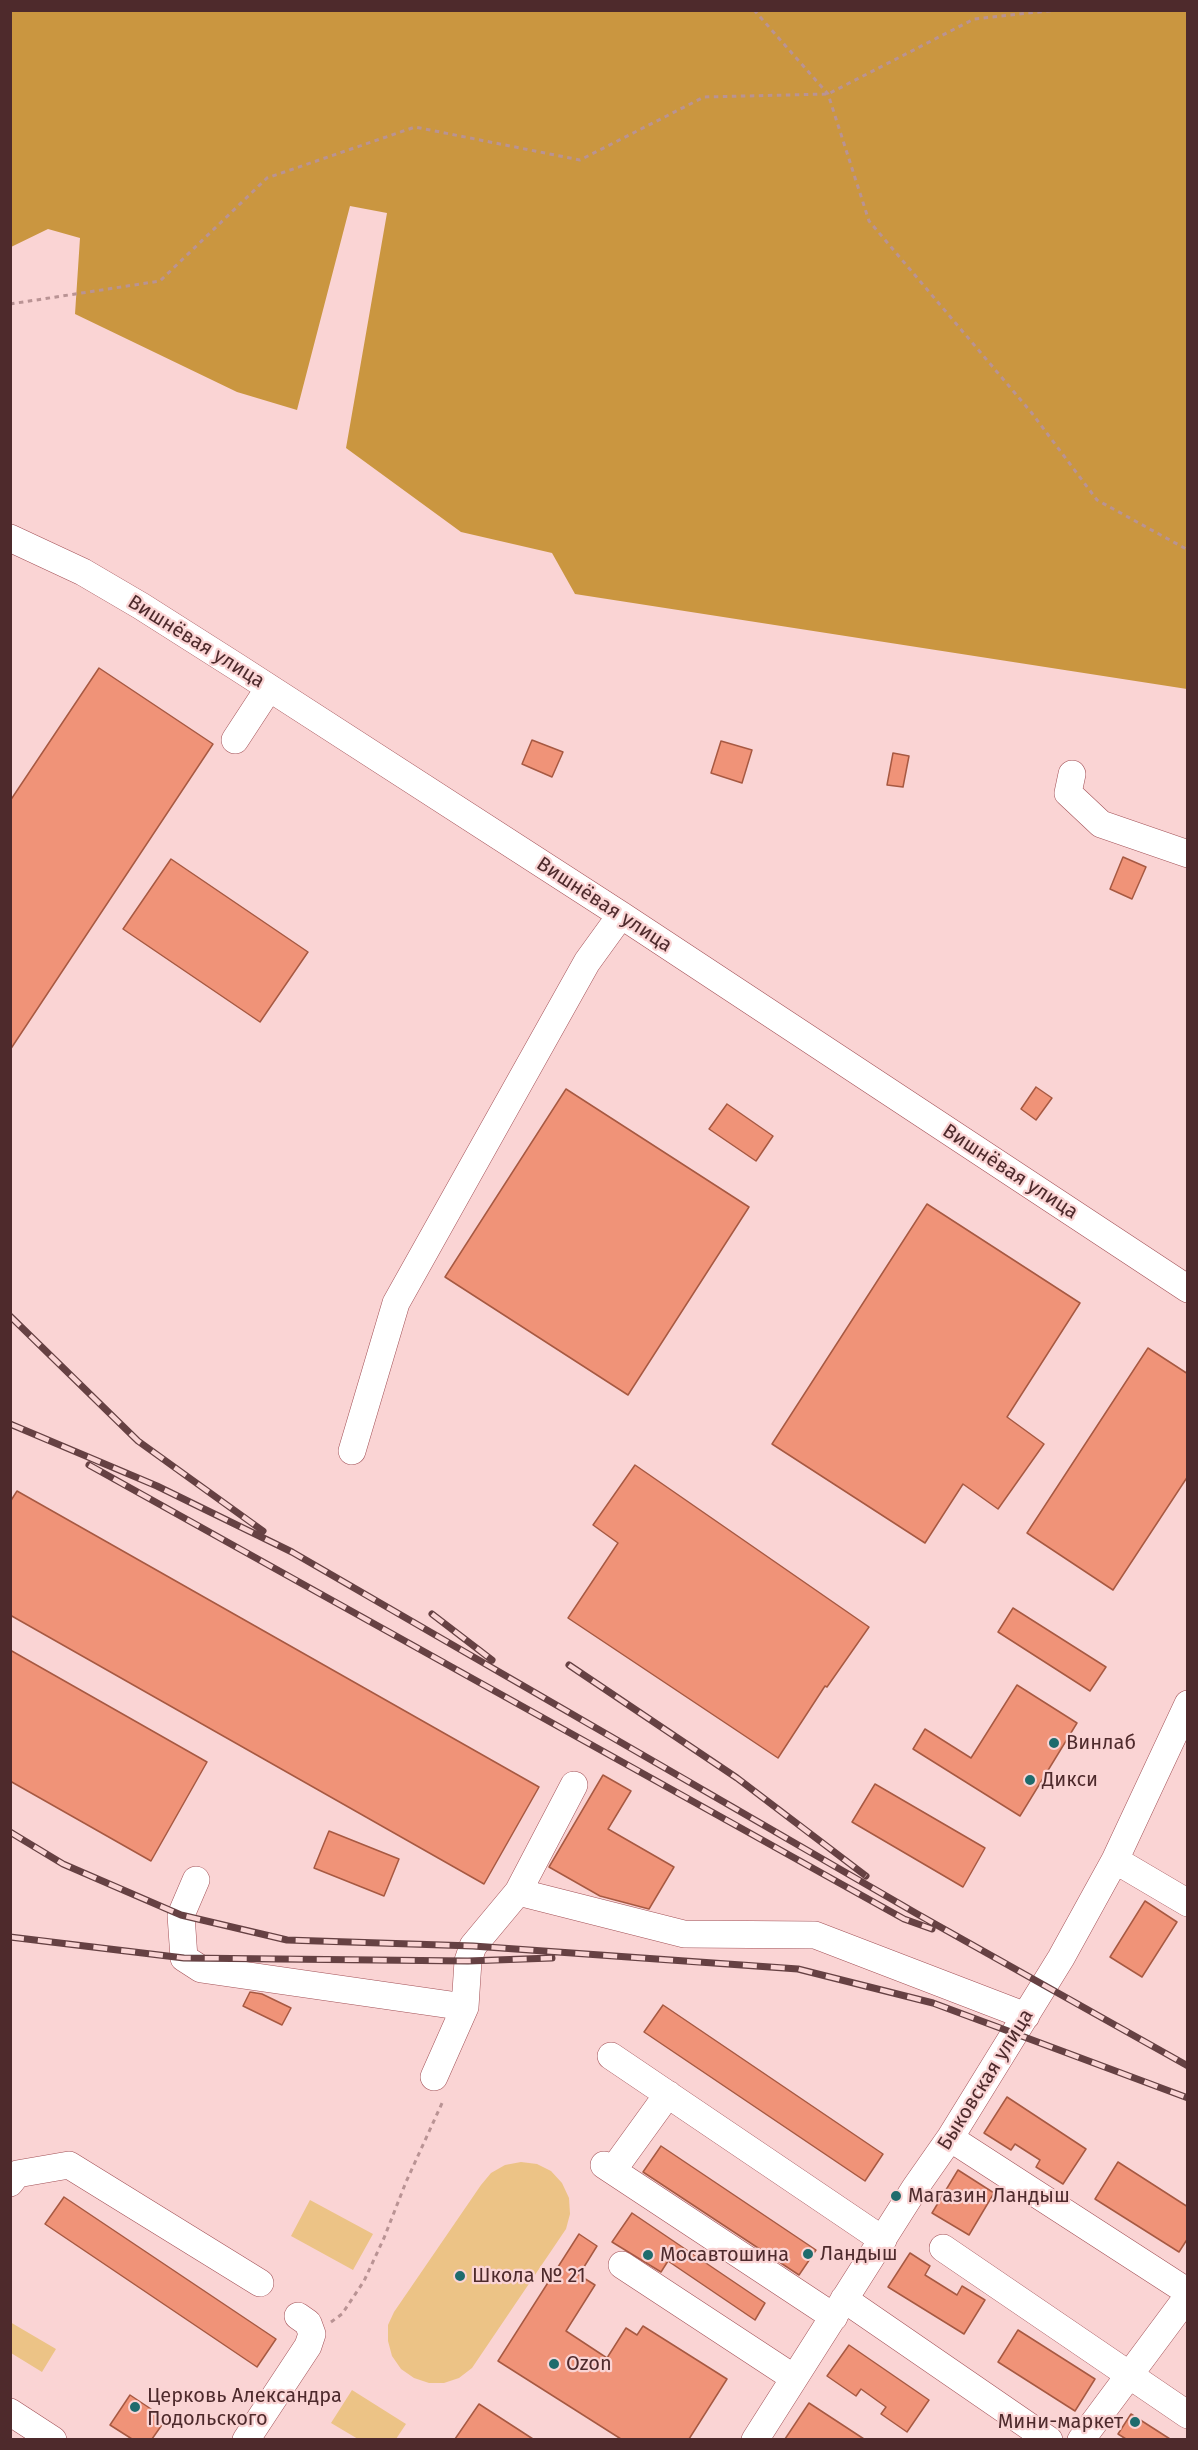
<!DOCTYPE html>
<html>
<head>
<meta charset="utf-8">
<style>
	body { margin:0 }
	#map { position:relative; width:1198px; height:2450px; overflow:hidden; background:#fad4d4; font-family:"Fira Sans",sans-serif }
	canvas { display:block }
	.frame { position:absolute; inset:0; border:12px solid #4e2a2c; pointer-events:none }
</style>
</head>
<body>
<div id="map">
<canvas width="1198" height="2450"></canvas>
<div class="frame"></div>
</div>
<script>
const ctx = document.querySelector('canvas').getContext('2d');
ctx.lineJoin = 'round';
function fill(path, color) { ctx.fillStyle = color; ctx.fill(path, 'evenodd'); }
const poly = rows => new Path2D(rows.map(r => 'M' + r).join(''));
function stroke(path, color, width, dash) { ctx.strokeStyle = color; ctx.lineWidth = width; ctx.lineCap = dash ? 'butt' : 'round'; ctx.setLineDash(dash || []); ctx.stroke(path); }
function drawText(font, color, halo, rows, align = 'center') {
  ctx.font = font + ' "Fira Sans",sans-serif'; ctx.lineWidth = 4.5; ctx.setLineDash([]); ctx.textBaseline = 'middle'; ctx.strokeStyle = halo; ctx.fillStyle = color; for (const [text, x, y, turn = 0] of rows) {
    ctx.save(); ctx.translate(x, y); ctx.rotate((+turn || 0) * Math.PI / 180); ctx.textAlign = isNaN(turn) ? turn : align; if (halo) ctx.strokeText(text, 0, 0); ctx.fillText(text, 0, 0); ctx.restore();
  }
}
const green = poly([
	[521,2162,537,2164,551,2171,562,2183,569,2198,570,2214,566,2229,472,2368,459,2378,444,2383,429,2383,414,2378,401,2369,392,2356,388,2341,388,2325,394,2312,481,2185,491,2173,505,2165],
	[310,2200,373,2234,353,2270,291,2236],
	[10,2322,56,2349,42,2372,11,2353],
	[352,2390,406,2424,396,2439,358,2439,331,2423]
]);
const forest = poly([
	[11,10,1187,11,1187,689,575,594,552,553,461,532,346,448,387,213,350,206,297,410,237,392,75,314,80,238,48,229,11,247]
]);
const building = poly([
	[99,668,213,744,10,1050,10,801,99,668],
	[532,740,563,752,552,777,522,764,532,740],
	[721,741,752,750,742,783,711,773,721,741],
	[893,753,909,756,903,787,887,785,893,753],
	[1123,857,1146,867,1132,899,1110,889,1123,857],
	[171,859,308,952,260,1022,123,929,171,859],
	[1036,1087,1052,1098,1036,1120,1021,1109,1036,1087],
	[566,1089,749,1207,628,1395,445,1277,566,1089],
	[727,1104,773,1136,756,1161,709,1129,727,1104],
	[927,1204,1080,1303,1007,1417,1044,1444,998,1509,963,1484,925,1543,772,1444,927,1204],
	[1148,1348,1188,1374,1188,1476,1113,1590,1027,1533,1148,1348],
	[635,1465,869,1627,827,1687,825,1686,778,1758,568,1618,618,1543,593,1525,635,1465],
	[17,1491,539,1787,484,1884,10,1615,10,1502,17,1491],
	[1013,1608,1106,1667,1090,1691,998,1632,1013,1608],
	[10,1650,207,1762,151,1861,10,1781,10,1650],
	[1017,1685,1077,1723,1020,1816,913,1749,925,1729,971,1758,1017,1685],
	[603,1775,631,1791,608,1829,674,1867,649,1909,600,1896,549,1867,603,1775],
	[875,1784,985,1848,963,1887,852,1822,875,1784],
	[329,1831,399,1859,384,1896,314,1868,329,1831],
	[1145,1901,1177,1922,1142,1977,1110,1957,1145,1901],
	[250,1992,262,1994,291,2008,282,2025,243,2006,250,1992],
	[663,2005,883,2154,865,2181,644,2032,663,2005],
	[1007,2097,1086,2149,1063,2184,1036,2167,1040,2160,1015,2144,1011,2150,984,2133,1007,2097],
	[661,2146,816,2250,799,2275,643,2172,661,2146],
	[1118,2162,1188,2207,1188,2238,1179,2252,1095,2199,1118,2162],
	[958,2170,994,2193,969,2235,932,2213,958,2170],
	[64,2197,276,2339,257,2367,45,2224,64,2197],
	[632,2213,765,2303,755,2320,668,2261,661,2272,612,2242,632,2213],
	[579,2234,597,2246,579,2275,595,2285,566,2331,607,2358,626,2328,637,2335,643,2326,727,2379,689,2439,621,2439,498,2361,579,2234],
	[910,2253,930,2266,925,2275,957,2295,962,2286,985,2300,964,2334,888,2287,910,2253],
	[1018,2330,1095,2379,1075,2411,998,2362,1018,2330],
	[849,2345,929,2400,907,2432,881,2414,886,2407,861,2389,856,2396,827,2376,849,2345],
	[130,2395,166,2419,152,2439,132,2439,110,2425,130,2395],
	[809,2403,864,2439,785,2439,809,2403],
	[479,2404,533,2439,455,2439,479,2404],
	[1131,2414,1170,2439,1126,2439,1118,2434,1131,2414]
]);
const path = poly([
	[754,10,828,94,869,221,1031,412,1097,500,1188,550],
	[10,304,160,281,267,178,415,127,580,160,704,97,828,94,974,19,1057,10],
	[331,2322,342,2314,364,2281,384,2238,406,2182,443,2101]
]);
const minor = poly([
	[10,538,83,572,141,606,237,667,621,915,1188,1289],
	[235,740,269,688],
	[1072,774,1068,793,1101,824,1188,854],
	[352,1451,396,1303,587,962,621,915],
	[1115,1860,1188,1903],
	[196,1880,181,1915,184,1958,201,1969,465,2007],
	[518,1892,684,1934,815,1935,1026,2016],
	[611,2056,883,2240],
	[434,2077,465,2007,468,1961,473,1946,518,1892,574,1785],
	[950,2138,1188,2292],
	[604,2165,834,2317],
	[613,2170,668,2094],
	[10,2183,17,2174,69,2165,260,2283],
	[943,2248,1188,2415],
	[622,2265,794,2378],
	[844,2299,1049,2440],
	[10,2412,53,2440],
	[246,2440,308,2346,312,2334,308,2323,298,2316],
	[755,2440,915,2188,950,2138,1061,1958,1115,1860,1188,1704],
	[1081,2440,1188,2296]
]);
const rail = poly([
	[10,1316,138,1441,263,1531],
	[10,1424,157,1486,292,1552,919,1915,1188,2066],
	[89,1465,904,1919,932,1929],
	[432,1614,492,1660],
	[569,1665,737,1778,866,1876],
	[10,1832,63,1864,181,1915,287,1940,473,1946,798,1969,933,2003,1188,2098],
	[10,1937,184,1958,468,1961,552,1958]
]);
const markers = [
	[1054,1743,6,"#1f6c6d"],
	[1030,1780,6,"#1f6c6d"],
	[896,2196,6,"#1f6c6d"],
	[808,2254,6,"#1f6c6d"],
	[648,2255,6,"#1f6c6d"],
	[460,2276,6,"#1f6c6d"],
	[554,2364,6,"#1f6c6d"],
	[135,2407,6,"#1f6c6d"],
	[1135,2422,6,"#1f6c6d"]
];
const streetNames = [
	["Вишнёвая улица",196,642,32],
	["Вишнёвая улица",604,905,33],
	["Вишнёвая улица",1010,1172,33],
	["Быковская улица",986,2080,-58]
];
const poiNames = [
	["Винлаб",1066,1743],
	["Дикси",1042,1780],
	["Магазин Ландыш",908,2196],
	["Ландыш",820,2254],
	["Мосавтошина",660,2255],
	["Школа № 21",472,2276],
	["Ozon",566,2364],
	["Церковь Александра",147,2396],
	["Подольского",147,2419],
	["Мини-маркет",1123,2422,"right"]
];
fill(green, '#ecc386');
fill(forest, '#ca9640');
fill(building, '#f09378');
stroke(building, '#a75942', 1.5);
stroke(minor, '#a25056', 28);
stroke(path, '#b99394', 3, [4.5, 4.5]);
stroke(minor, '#fff', 27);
stroke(rail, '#664143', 7);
stroke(rail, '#fad4d4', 4.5, [14]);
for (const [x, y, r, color] of markers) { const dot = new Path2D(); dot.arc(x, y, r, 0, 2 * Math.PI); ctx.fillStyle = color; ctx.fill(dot); stroke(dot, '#fad4d4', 2); }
drawText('20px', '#4e2a2c', '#fad4d4', streetNames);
drawText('20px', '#4e2a2c', '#fad4d4', poiNames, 'left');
</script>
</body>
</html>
